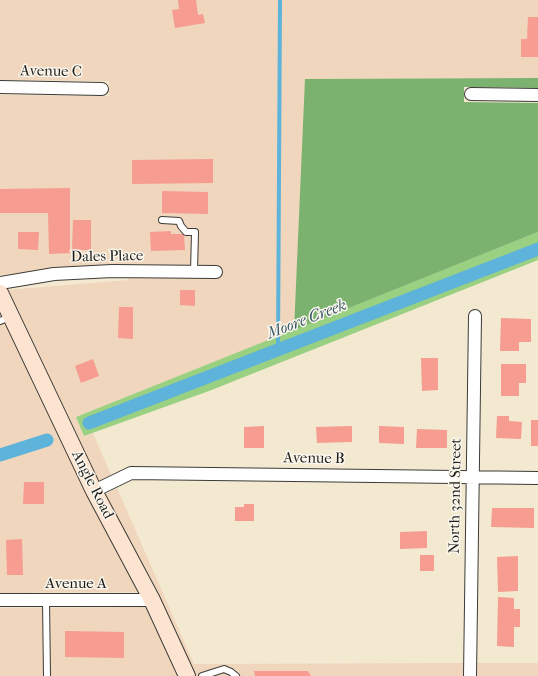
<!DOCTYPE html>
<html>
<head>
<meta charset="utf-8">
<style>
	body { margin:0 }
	canvas { display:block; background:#f3e9d1 }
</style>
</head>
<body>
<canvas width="538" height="676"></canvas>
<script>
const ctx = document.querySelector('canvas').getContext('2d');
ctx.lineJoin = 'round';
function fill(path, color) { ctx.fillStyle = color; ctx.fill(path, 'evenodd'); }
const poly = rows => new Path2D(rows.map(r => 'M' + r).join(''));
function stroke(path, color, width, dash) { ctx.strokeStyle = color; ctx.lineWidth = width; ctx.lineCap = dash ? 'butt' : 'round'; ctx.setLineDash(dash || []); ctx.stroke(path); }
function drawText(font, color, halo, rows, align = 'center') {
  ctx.font = font + ' "IM FELL French Canon",serif'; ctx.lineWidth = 3; ctx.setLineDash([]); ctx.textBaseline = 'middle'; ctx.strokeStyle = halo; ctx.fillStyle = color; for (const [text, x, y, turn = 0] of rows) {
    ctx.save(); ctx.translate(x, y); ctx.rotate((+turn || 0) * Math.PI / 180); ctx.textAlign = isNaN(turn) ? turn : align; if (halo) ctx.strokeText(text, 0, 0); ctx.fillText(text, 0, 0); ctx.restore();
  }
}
const built = poly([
	[0,0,538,0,538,78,306,79,294,330,76,417,84,436,93,433,111,475,97,482,6,290,128,280,127,266,0,275,0,95,109,96,109,81,0,80],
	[0,309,140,592,0,593],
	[117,488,194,664,464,663,463,676,195,676,159,598,159,592,156,592,104,495],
	[148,607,180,676,0,676,0,608],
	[477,663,538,663,538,676,477,676]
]);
const green = poly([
	[538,232,538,260,209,391,84,436,76,417]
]);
const forest = poly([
	[538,78,538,88,464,87,464,102,538,103,538,232,294,330,305,79]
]);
const stream = poly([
	[278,349,280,0]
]);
const canal = poly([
	[89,423,538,249],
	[0,455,47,440]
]);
const building = poly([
	[178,0,196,0,198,15,203,14,205,23,175,28,172,10,179,9],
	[528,17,538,17,538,57,521,57,521,39,527,39],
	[213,159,213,183,132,184,132,160],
	[70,188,70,253,49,254,48,213,0,213,0,189],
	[162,191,208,192,208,214,162,213],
	[73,220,91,220,91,250,72,250],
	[171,231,171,234,184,234,185,250,151,251,150,232],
	[18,232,39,232,38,250,18,249],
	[180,290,195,290,195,306,180,305],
	[119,307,133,307,133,339,118,338],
	[501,318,531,319,531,342,519,342,519,351,500,351],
	[421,358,438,358,438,390,422,391],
	[93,359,99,376,81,383,75,366],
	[501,364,526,364,526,383,519,383,519,396,501,396],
	[497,416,509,416,509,421,522,422,521,439,496,438],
	[531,420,538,420,538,446,531,446],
	[264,426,264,448,244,448,244,427],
	[352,426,352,442,317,443,316,427],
	[379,426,404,427,404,444,379,443],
	[417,429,447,430,447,448,416,448],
	[24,482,44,482,44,504,23,504],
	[244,504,254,504,254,521,235,521,235,507,244,507],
	[492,508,534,508,534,528,491,527],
	[427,531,427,548,400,549,400,532],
	[22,539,23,575,7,575,6,540],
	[420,555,434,555,434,571,420,571],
	[518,556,518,591,498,592,497,557],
	[498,597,514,598,514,609,520,609,520,627,514,627,514,647,497,646],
	[65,631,124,632,124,658,65,657],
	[254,671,308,671,311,676,255,676]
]);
const service = poly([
	[162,220,179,221,181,226,186,232,195,232,194,272],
	[0,321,10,317],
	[46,600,47,676],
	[202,676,224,669,231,672,236,676]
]);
const minor = poly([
	[0,87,102,89],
	[471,94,538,95],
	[0,283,54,274,112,271,216,272],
	[94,491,131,473,538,478],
	[0,600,152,600],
	[470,676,475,316]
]);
const secondary = poly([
	[0,293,94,491,152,600,187,676]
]);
const streetNames = [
	["Avenue C",51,72,1],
	["Dales Place",107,257,-1],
	["Avenue B",314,459,1],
	["Angle Road",92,485,63],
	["North 32nd Street",456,496,-89],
	["Avenue A",76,584]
];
const waterNames = [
	["Moore Creek",307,320,-21]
];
fill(built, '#f0d6bc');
fill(green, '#9ad081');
fill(forest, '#7bb26f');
stroke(stream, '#5db3da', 4);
stroke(canal, '#5db3da', 13);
fill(building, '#f69c91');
stroke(service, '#3c3b37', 8);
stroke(minor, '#3c3b37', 14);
stroke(secondary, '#3c3b37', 18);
stroke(service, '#fff', 6);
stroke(minor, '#fff', 12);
stroke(secondary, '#fde4d0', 16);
drawText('15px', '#1c1c1c', '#fbf7ec', streetNames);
drawText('italic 16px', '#365868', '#fbf7ec', waterNames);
</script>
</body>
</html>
